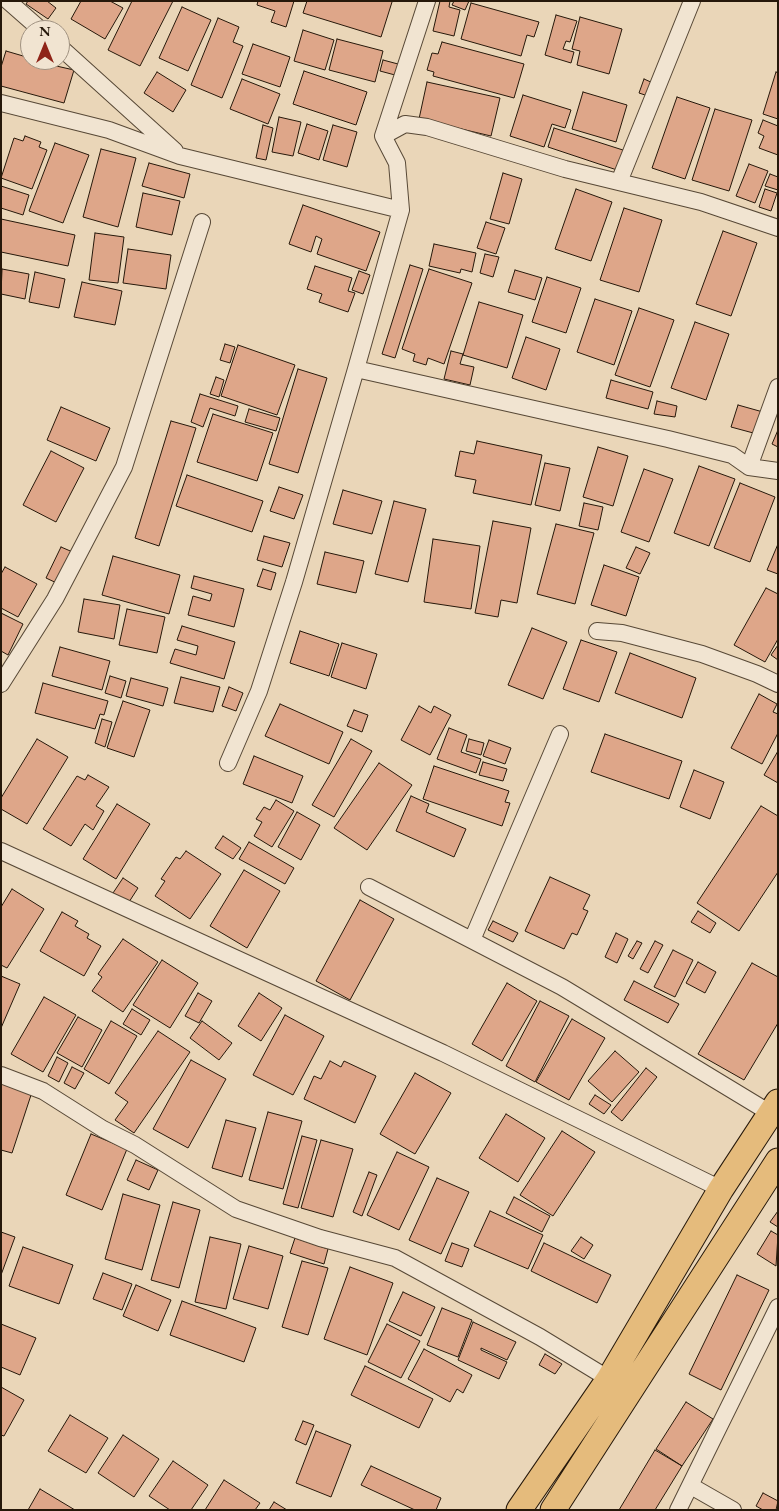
<!DOCTYPE html>
<html>
<head>
<meta charset="utf-8">
<style>
	body { margin:0 }
	#map { position:relative; width:779px; height:1511px; overflow:hidden; background:#ead6b8; font-family:"EB Garamond",serif }
	canvas { display:block }
	.frame { position:absolute; inset:0; border:2px solid #26180a; pointer-events:none }
	.north { position:absolute; left:20px; top:20px; width:50px; height:50px; box-sizing:border-box; background:#f1e4d1; border:1px solid #a09281; border-radius:50%; rotate:0deg; font-size:14px; font-weight:700; line-height:20px; text-align:center; color:#26180a }
	.north::after { content:''; display:block; margin:auto; width:18px; height:22px; background:#8f2418; clip-path:polygon(50% 0,100% 100%,50% 72%,0 100%) }
</style>
</head>
<body>
<div id="map">
<canvas width="779" height="1511"></canvas>
<div class="frame"></div>
<div class="north">N</div>
</div>
<script>
const ctx = document.querySelector('canvas').getContext('2d');
ctx.lineJoin = 'round';
function fill(path, color) { ctx.fillStyle = color; ctx.fill(path, 'evenodd'); }
const poly = rows => new Path2D(rows.map(r => 'M' + r).join(''));
function stroke(path, color, width, dash) { ctx.strokeStyle = color; ctx.lineWidth = width; ctx.lineCap = dash ? 'butt' : 'round'; ctx.setLineDash(dash || []); ctx.stroke(path); }
const building = poly([
	[28,1,47,1,56,8,48,19,26,4,28,1],
	[81,1,110,1,123,8,105,39,71,19,81,1],
	[132,1,173,1,140,66,108,50,132,1],
	[258,1,294,1,286,27,271,22,275,11,257,5,258,1],
	[307,1,391,1,392,2,381,37,303,13,307,1],
	[440,1,450,1,449,7,460,10,454,36,433,31,440,1],
	[454,1,469,1,465,10,452,5,454,1],
	[471,3,539,22,534,37,527,35,521,56,461,39,471,3],
	[182,7,211,20,188,71,159,58,182,7],
	[556,15,577,21,570,42,566,41,563,49,574,52,571,63,545,55,556,15],
	[580,17,622,29,609,74,577,65,580,51,572,49,580,17],
	[218,18,239,27,233,42,243,46,222,98,191,85,218,18],
	[303,30,334,40,325,70,294,61,303,30],
	[337,39,383,51,375,82,329,70,337,39],
	[442,42,524,64,514,98,433,76,434,72,427,70,432,53,438,54,442,42],
	[253,44,290,57,280,87,242,74,253,44],
	[6,51,30,58,30,60,74,70,64,103,1,86,1,67,6,51],
	[383,60,398,64,395,75,380,71,383,60],
	[304,71,367,92,356,125,293,104,304,71],
	[157,72,186,90,173,112,144,93,157,72],
	[776,72,778,73,778,119,763,114,776,72],
	[242,79,280,94,268,124,230,109,242,79],
	[644,79,653,83,648,96,639,93,644,79],
	[427,82,500,98,491,136,419,119,427,82],
	[583,92,627,105,616,142,572,129,583,92],
	[523,95,571,110,565,128,552,124,544,147,510,136,523,95],
	[677,97,710,108,685,179,652,168,677,97],
	[715,109,752,120,729,191,692,180,715,109],
	[279,117,301,122,293,156,272,152,279,117],
	[763,120,778,126,778,155,759,148,764,136,758,133,763,120],
	[307,124,328,131,319,160,298,153,307,124],
	[263,125,273,128,266,160,256,158,263,125],
	[333,125,357,132,347,167,323,160,333,125],
	[554,128,626,151,620,171,548,147,554,128],
	[25,136,41,142,39,147,47,150,32,189,1,178,14,138,23,141,25,136],
	[55,143,89,155,63,223,29,211,55,143],
	[101,149,136,158,118,227,83,217,101,149],
	[149,163,190,174,184,198,142,186,149,163],
	[749,164,768,171,755,203,736,196,749,164],
	[503,173,522,179,509,224,490,219,503,173],
	[770,174,778,177,778,190,765,186,770,174],
	[1,186,29,195,23,215,1,208,1,186],
	[576,189,612,202,591,261,555,249,576,189],
	[765,189,777,193,771,211,759,207,765,189],
	[143,193,180,201,172,235,136,227,143,193],
	[303,205,380,232,366,271,317,254,322,239,316,236,311,252,289,244,303,205],
	[624,208,662,220,639,292,600,280,624,208],
	[1,219,75,235,68,266,1,252,1,219],
	[486,222,505,228,496,254,477,248,486,222],
	[723,231,757,243,731,316,696,304,723,231],
	[95,233,124,237,118,283,89,280,95,233],
	[434,244,476,253,472,272,461,269,460,273,429,266,434,244],
	[128,249,171,255,166,289,123,283,128,249],
	[485,254,499,257,493,277,480,273,485,254],
	[410,265,423,269,395,358,382,354,410,265],
	[315,266,352,278,348,291,355,293,348,312,319,302,322,294,307,289,315,266],
	[2,269,29,274,25,299,1,294,2,269],
	[429,269,472,283,444,364,428,358,426,365,413,361,415,354,402,349,429,269],
	[515,270,542,278,535,300,508,292,515,270],
	[359,271,370,275,363,294,352,290,359,271],
	[35,272,65,279,59,308,29,302,35,272],
	[547,277,581,288,566,333,532,322,547,277],
	[82,282,122,291,115,325,74,317,82,282],
	[595,299,632,311,614,365,577,352,595,299],
	[479,302,523,315,507,368,463,355,479,302],
	[639,308,674,320,650,387,615,375,639,308],
	[695,322,729,334,706,400,671,388,695,322],
	[526,337,560,349,546,390,512,378,526,337],
	[225,344,235,347,230,363,220,360,225,344],
	[238,345,295,365,277,415,221,396,238,345],
	[451,351,463,354,460,364,474,367,470,385,444,379,451,351],
	[298,369,327,378,298,473,269,464,298,369],
	[216,377,224,380,219,397,210,394,216,377],
	[611,380,653,392,648,409,606,398,611,380],
	[200,394,238,406,235,416,210,408,203,427,191,422,200,394],
	[657,401,677,406,675,417,654,414,657,401],
	[738,405,763,412,757,434,731,427,738,405],
	[61,407,110,428,96,461,47,440,61,407],
	[249,409,280,418,276,431,245,422,249,409],
	[213,414,273,433,257,481,197,462,213,414],
	[171,421,196,428,159,546,135,538,171,421],
	[778,430,778,447,772,444,778,430],
	[477,441,542,455,531,505,473,493,476,480,455,476,460,451,474,454,477,441],
	[598,447,628,456,613,506,583,497,598,447],
	[51,451,84,468,56,522,23,505,51,451],
	[545,463,570,468,560,511,535,505,545,463],
	[699,466,735,479,709,546,674,533,699,466],
	[644,469,673,479,649,542,621,532,644,469],
	[187,475,263,501,252,532,176,506,187,475],
	[740,483,775,497,750,562,714,548,740,483],
	[279,487,303,495,294,519,270,511,279,487],
	[343,490,382,501,372,534,333,524,343,490],
	[394,501,426,509,408,582,375,574,394,501],
	[584,503,603,507,598,530,579,526,584,503],
	[493,521,531,528,517,603,501,600,498,617,475,613,493,521],
	[556,524,594,533,575,604,537,594,556,524],
	[264,536,290,543,282,567,257,560,264,536],
	[433,539,480,546,471,609,424,602,433,539],
	[778,544,778,574,767,570,778,544],
	[61,547,75,553,61,585,46,578,61,547],
	[636,547,650,553,640,574,626,568,636,547],
	[325,552,364,561,356,593,317,584,325,552],
	[113,556,180,575,169,614,102,595,113,556],
	[604,565,639,577,626,616,591,605,604,565],
	[5,567,37,584,18,617,1,608,1,574,5,567],
	[263,569,276,573,271,590,257,586,263,569],
	[194,576,244,589,234,627,188,615,193,596,210,601,212,594,191,588,194,576],
	[766,588,778,594,778,639,765,662,734,645,766,588],
	[84,599,120,605,114,639,78,632,84,599],
	[127,609,165,617,157,653,119,645,127,609],
	[1,613,23,624,8,655,1,651,1,613],
	[182,626,235,642,224,679,170,663,175,649,196,655,198,646,177,640,182,626],
	[532,628,567,642,543,699,508,685,532,628],
	[300,631,339,644,329,676,290,663,300,631],
	[581,640,617,652,599,702,563,689,581,640],
	[342,643,377,654,366,689,331,677,342,643],
	[778,645,778,660,771,655,778,645],
	[60,647,110,661,102,690,52,676,60,647],
	[630,653,696,678,682,718,615,693,630,653],
	[110,676,126,681,121,698,105,693,110,676],
	[181,677,220,687,213,712,174,703,181,677],
	[131,678,168,688,163,706,126,696,131,678],
	[43,683,108,701,104,715,100,714,95,729,35,713,43,683],
	[229,687,243,693,236,711,222,706,229,687],
	[759,694,777,704,773,712,778,714,778,733,762,764,731,748,759,694],
	[123,701,150,710,134,757,107,748,123,701],
	[280,704,343,732,329,764,265,736,280,704],
	[419,706,431,713,434,706,451,715,430,755,401,740,419,706],
	[354,710,368,715,362,732,347,726,354,710],
	[102,719,112,722,105,747,95,743,102,719],
	[449,728,467,735,461,752,481,759,476,773,437,759,449,728],
	[605,734,682,761,669,799,591,772,605,734],
	[37,739,68,757,27,824,1,809,1,798,37,739],
	[351,739,372,751,334,817,312,805,351,739],
	[469,739,484,743,481,755,466,751,469,739],
	[489,740,511,748,505,764,483,756,489,740],
	[778,751,778,783,764,775,778,751],
	[254,756,303,776,292,803,243,784,254,756],
	[483,762,507,769,503,781,479,775,483,762],
	[379,763,412,785,367,850,334,828,379,763],
	[434,766,509,791,505,802,510,803,502,826,423,799,434,766],
	[694,770,724,782,710,819,680,807,694,770],
	[88,775,109,787,96,806,104,811,93,830,85,824,71,846,43,829,77,776,85,780,88,775],
	[411,796,429,804,426,812,466,829,454,857,396,831,411,796],
	[276,800,294,811,272,847,254,836,262,822,256,819,264,807,270,810,276,800],
	[117,804,150,824,116,879,83,859,117,804],
	[761,806,778,816,778,872,739,931,697,903,761,806],
	[297,812,320,825,301,860,278,847,297,812],
	[223,836,241,848,233,859,215,848,223,836],
	[249,842,294,868,285,884,239,859,249,842],
	[186,851,221,874,190,919,155,896,165,881,161,879,176,857,180,859,186,851],
	[244,870,280,891,247,948,210,926,244,870],
	[550,877,590,895,583,909,588,911,577,935,572,933,564,949,525,931,550,877],
	[123,878,138,888,129,902,113,893,123,878],
	[12,889,44,909,7,968,1,965,1,907,12,889],
	[360,900,394,919,350,1000,316,981,360,900],
	[698,911,716,923,710,933,691,922,698,911],
	[62,912,78,921,75,926,89,934,87,938,101,946,84,976,40,951,62,912],
	[493,921,518,933,513,942,488,930,493,921],
	[616,933,628,939,617,963,605,957,616,933],
	[123,939,158,962,123,1012,92,991,102,977,98,974,123,939],
	[637,941,642,943,633,959,628,956,637,941],
	[655,941,663,945,648,973,640,969,655,941],
	[673,950,693,960,675,997,654,987,673,950],
	[162,960,198,983,170,1028,133,1005,162,960],
	[698,962,716,972,705,993,686,983,698,962],
	[752,963,778,977,778,1023,744,1080,698,1054,752,963],
	[1,976,20,984,1,1028,1,976],
	[634,981,679,1004,668,1023,624,1000,634,981],
	[507,983,537,1001,502,1061,472,1044,507,983],
	[198,993,212,1001,199,1023,185,1016,198,993],
	[259,993,282,1008,261,1041,238,1026,259,993],
	[44,997,76,1015,43,1072,11,1054,44,997],
	[540,1001,569,1016,535,1082,506,1066,540,1001],
	[132,1009,150,1020,141,1035,123,1024,132,1009],
	[285,1015,324,1036,293,1095,253,1075,285,1015],
	[78,1017,102,1030,82,1067,57,1053,78,1017],
	[572,1019,605,1038,569,1100,536,1082,572,1019],
	[111,1021,137,1036,109,1084,84,1069,111,1021],
	[202,1021,232,1043,219,1060,190,1038,202,1021],
	[158,1031,190,1052,134,1133,115,1120,128,1102,115,1093,158,1031],
	[615,1051,639,1072,612,1102,588,1081,615,1051],
	[57,1057,68,1063,59,1082,48,1076,57,1057],
	[191,1060,226,1079,188,1148,153,1129,191,1060],
	[330,1061,341,1067,344,1061,376,1076,355,1123,304,1099,314,1076,321,1079,330,1061],
	[72,1067,84,1073,75,1089,64,1083,72,1067],
	[646,1068,657,1077,622,1121,611,1112,646,1068],
	[415,1073,451,1093,415,1154,380,1134,415,1073],
	[1,1082,32,1092,12,1153,1,1150,1,1082],
	[595,1095,611,1105,604,1114,589,1104,595,1095],
	[268,1112,302,1121,283,1189,249,1180,268,1112],
	[506,1114,545,1138,518,1182,479,1158,506,1114],
	[226,1120,256,1128,242,1177,212,1168,226,1120],
	[562,1131,595,1152,553,1216,520,1195,562,1131],
	[91,1134,127,1149,102,1210,66,1195,91,1134],
	[302,1136,317,1140,298,1208,283,1204,302,1136],
	[321,1140,353,1149,333,1217,301,1208,321,1140],
	[397,1152,429,1167,399,1230,367,1215,397,1152],
	[136,1160,158,1170,149,1190,127,1180,136,1160],
	[369,1172,377,1175,362,1216,353,1212,369,1172],
	[437,1178,469,1192,441,1254,409,1240,437,1178],
	[123,1194,160,1205,142,1270,105,1259,123,1194],
	[514,1197,550,1216,542,1232,506,1213,514,1197],
	[173,1202,200,1210,179,1288,151,1280,173,1202],
	[490,1211,543,1235,528,1269,474,1246,490,1211],
	[778,1211,778,1227,770,1222,778,1211],
	[771,1231,778,1235,776,1266,757,1254,771,1231],
	[1,1232,15,1237,1,1275,1,1232],
	[210,1237,241,1244,226,1309,195,1302,210,1237],
	[581,1237,593,1245,584,1259,571,1251,581,1237],
	[295,1238,328,1249,324,1264,290,1253,295,1238],
	[452,1243,469,1249,462,1267,445,1261,452,1243],
	[544,1243,611,1275,597,1303,531,1271,544,1243],
	[249,1246,283,1256,268,1309,233,1299,249,1246],
	[23,1247,73,1265,59,1304,9,1286,23,1247],
	[302,1261,328,1268,308,1335,282,1327,302,1261],
	[350,1267,393,1283,367,1355,324,1339,350,1267],
	[103,1273,132,1284,122,1310,93,1299,103,1273],
	[737,1275,769,1290,721,1390,689,1374,737,1275],
	[136,1285,171,1300,158,1331,123,1316,136,1285],
	[403,1292,435,1307,421,1336,389,1321,403,1292],
	[182,1301,256,1328,244,1362,170,1335,182,1301],
	[442,1308,472,1320,458,1357,427,1345,442,1308],
	[473,1322,516,1342,507,1360,481,1348,481,1350,507,1362,499,1379,458,1360,473,1322],
	[1,1324,36,1338,20,1375,1,1367,1,1324],
	[387,1324,420,1341,401,1378,368,1362,387,1324],
	[424,1349,472,1375,463,1393,457,1389,450,1402,408,1379,424,1349],
	[545,1354,562,1364,555,1374,539,1365,545,1354],
	[365,1366,433,1399,419,1428,351,1395,365,1366],
	[1,1387,24,1400,4,1436,1,1435,1,1387],
	[686,1402,713,1419,682,1466,656,1449,686,1402],
	[70,1415,108,1438,86,1473,48,1451,70,1415],
	[303,1421,314,1425,306,1445,295,1440,303,1421],
	[316,1431,351,1445,331,1497,296,1483,316,1431],
	[123,1435,159,1459,134,1497,98,1473,123,1435],
	[655,1450,682,1466,655,1510,619,1510,655,1450],
	[173,1461,208,1485,191,1510,170,1510,149,1496,173,1461],
	[371,1466,441,1498,436,1510,415,1510,361,1485,371,1466],
	[224,1480,260,1503,255,1510,205,1510,224,1480],
	[40,1489,75,1510,28,1510,40,1489],
	[763,1493,778,1501,776,1510,763,1510,756,1506,763,1493],
	[274,1502,287,1510,269,1510,274,1502]
]);
const minor = poly([
	[8,1,41,30],
	[427,1,383,136,397,163,401,210,356,369,668,439,732,455,749,467,778,471],
	[60,47,175,151],
	[1,103,109,130,180,156,401,210],
	[383,136,405,124,427,127,565,169,701,202,778,228],
	[619,182,692,1],
	[749,467,778,387],
	[597,631,622,633,702,654,757,674,778,684],
	[1,684,55,599,124,467,202,222],
	[228,763,259,691,294,582,356,369],
	[1,851,443,1053,721,1189],
	[369,887,562,987,770,1113],
	[472,940,560,734],
	[1,1075,43,1091,103,1129,135,1145,236,1209,320,1238,395,1258,540,1337,609,1379],
	[691,1486,733,1510],
	[678,1510,778,1307]
]);
const primary = poly([
	[519,1510,609,1379,721,1189,778,1102],
	[553,1510,778,1161]
]);
fill(building, '#dea689');
stroke(building, '#26180a', 1);
stroke(minor, '#574836', 18);
stroke(primary, '#26180a', 27);
stroke(minor, '#f1e4d1', 16);
stroke(primary, '#e5bb7c', 25);
</script>
</body>
</html>
